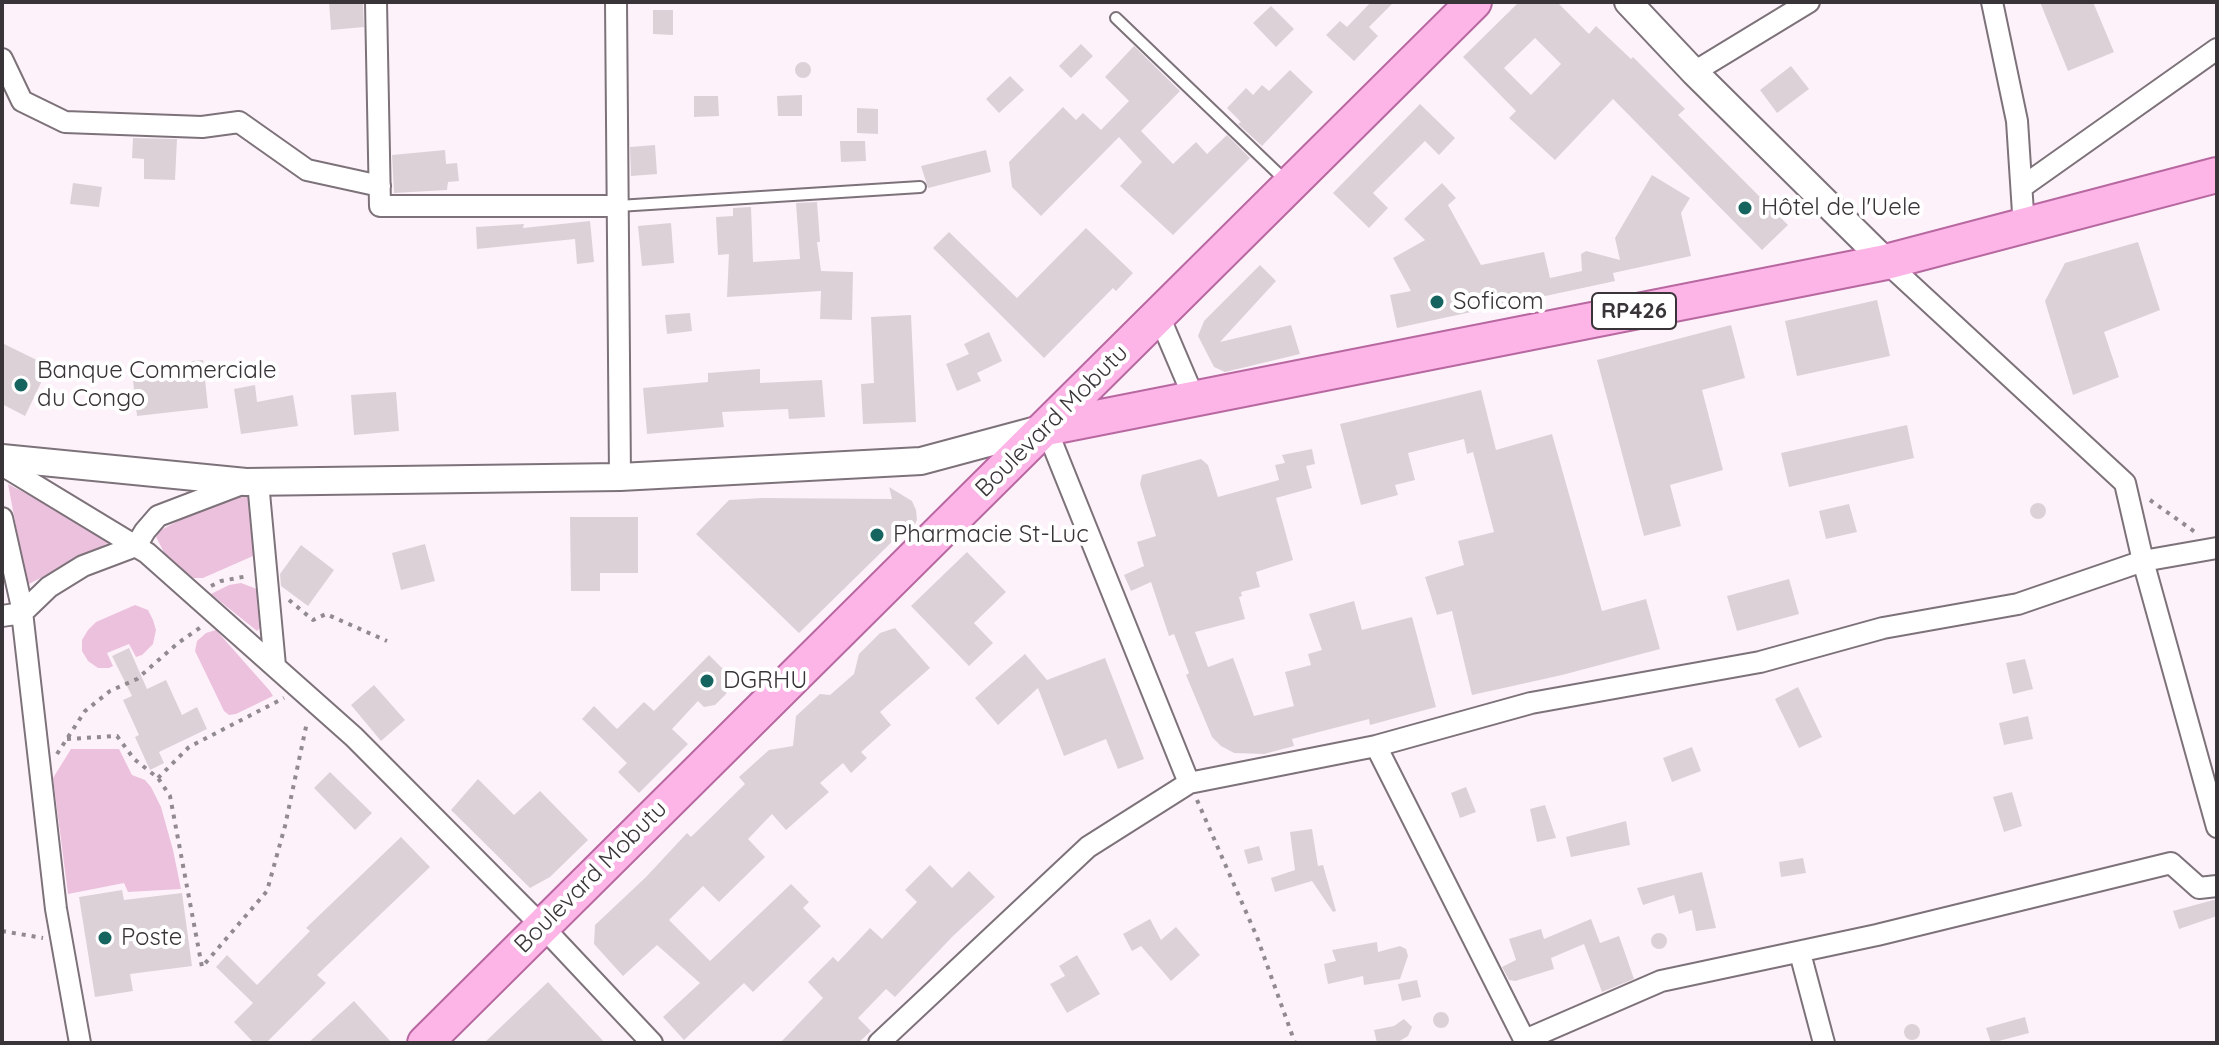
<!DOCTYPE html>
<html>
<head>
<meta charset="utf-8">
<style>
	body { margin:0 }
	#map { position:relative; width:2219px; height:1045px; overflow:hidden; background:#fef2fa; font-family:Quicksand,sans-serif }
	canvas { display:block }
	.frame { position:absolute; inset:0; border:4px solid #383437; pointer-events:none }
</style>
</head>
<body>
<div id="map">
<canvas width="2219" height="1045"></canvas>
<div class="frame"></div>
</div>
<script>
const ctx = document.querySelector('canvas').getContext('2d');
ctx.lineJoin = 'round';
function fill(path, color) { ctx.fillStyle = color; ctx.fill(path, 'evenodd'); }
const poly = rows => new Path2D(rows.map(r => 'M' + r).join(''));
function stroke(path, color, width, dash) { ctx.strokeStyle = color; ctx.lineWidth = width; ctx.lineCap = dash ? 'butt' : 'round'; ctx.setLineDash(dash || []); ctx.stroke(path); }
function drawText(font, color, halo, rows, align = 'center') {
  ctx.font = font + ' Quicksand,sans-serif'; ctx.lineWidth = 8; ctx.setLineDash([]); ctx.textBaseline = 'middle'; ctx.strokeStyle = halo; ctx.fillStyle = color; for (const [text, x, y, turn = 0] of rows) {
    ctx.save(); ctx.translate(x, y); ctx.rotate((+turn || 0) * Math.PI / 180); ctx.textAlign = isNaN(turn) ? turn : align; if (halo) ctx.strokeText(text, 0, 0); ctx.fillText(text, 0, 0); ctx.restore();
  }
}
const green = poly([
	[8,484,114,540,27,585],
	[242,493,250,496,255,549,253,556,203,578,193,578,167,558,156,537,159,531,216,501],
	[241,583,262,591,264,624,257,631,211,594,229,585],
	[135,605,148,610,153,620,156,630,153,644,142,655,136,657,129,644,107,653,113,666,109,668,98,668,88,661,82,651,82,640,88,630,96,622],
	[216,630,270,691,273,696,236,714,229,715,224,711,195,651,197,641,206,633],
	[71,749,119,749,132,775,145,780,151,787,161,807,173,850,181,889,128,892,124,883,68,894,53,778]
]);
const building = poly([
	[329,2,363,2,364,27,331,30],
	[1371,2,1394,2,1369,27,1378,36,1354,61,1326,35,1340,21,1347,27],
	[1519,2,1557,2,1589,34,1596,26,1631,59,1633,57,1685,109,1678,115,1788,225,1762,250,1613,99,1555,160,1509,118,1516,111,1463,57],
	[1535,38,1561,64,1531,95,1504,68],
	[2040,2,2093,2,2114,52,2068,71],
	[1271,6,1294,29,1276,47,1253,23],
	[653,10,673,10,673,35,653,34],
	[1081,44,1093,56,1071,78,1059,66],
	[1134,46,1180,91,1141,131,1173,164,1196,142,1207,154,1227,135,1250,158,1173,235,1120,186,1142,162,1119,137,1041,216,1012,187,1009,162,1063,107,1076,120,1083,113,1101,130,1129,101,1105,77],
	'795 70a8 8 0 1 1 16 0a8 8 0 1 1-16 0Z',
	[1791,66,1809,89,1777,113,1760,90],
	[1290,70,1313,92,1262,146,1238,124,1241,122,1227,108,1246,88,1253,95,1262,85,1269,91],
	[1010,76,1024,90,999,113,986,99],
	[802,95,802,116,778,116,777,96],
	[694,96,718,96,719,116,694,117],
	[1420,104,1455,138,1439,155,1425,141,1373,193,1388,208,1369,228,1333,193],
	[857,108,878,109,878,134,857,133],
	[133,138,177,139,175,180,144,179,144,159,132,158],
	[840,141,865,141,866,161,841,162],
	[655,145,657,174,631,176,630,147],
	[445,150,446,164,457,163,459,181,448,182,447,190,394,193,392,155],
	[986,150,991,172,928,188,921,166],
	[1652,175,1690,198,1681,213,1691,256,1613,273,1615,281,1397,328,1390,295,1411,291,1393,258,1425,240,1404,219,1442,183,1456,198,1448,205,1481,265,1544,252,1550,278,1582,271,1581,254,1586,251,1620,260,1615,238],
	[73,183,102,187,99,207,70,204],
	[817,202,820,242,817,242,821,271,853,272,852,320,820,319,821,291,727,297,729,254,718,255,716,217,733,216,733,208,751,207,753,262,800,259,796,203],
	[590,221,594,262,577,264,575,239,477,249,476,227,524,224,523,228],
	[671,223,674,263,642,266,638,226],
	[1086,228,1133,273,1116,291,1113,288,1044,358,933,248,949,232,1017,298],
	[2138,242,2160,310,2104,332,2119,377,2073,395,2045,301,2065,263],
	[1260,265,1276,281,1220,342,1291,325,1300,354,1225,372,1214,367,1198,336,1204,321],
	[1877,300,1890,356,1797,376,1785,321],
	[690,313,692,331,667,334,665,315],
	[911,315,916,422,863,424,861,384,874,383,871,317],
	[1731,325,1745,378,1702,390,1723,470,1670,485,1681,526,1644,536,1597,360],
	[989,332,1002,361,977,373,981,381,957,391,946,364,969,354,964,344],
	[2,343,49,366,25,416,2,404],
	[203,360,208,408,137,416,133,380,163,377,161,364],
	[760,369,760,383,822,380,825,417,789,419,788,409,722,412,724,427,647,434,643,388,708,382,708,373],
	[255,385,257,402,293,395,298,426,241,434,234,389],
	[1481,390,1496,450,1552,434,1602,611,1646,599,1660,649,1562,675,1472,695,1452,611,1437,615,1425,577,1464,565,1458,541,1494,532,1473,452,1467,454,1464,439,1408,453,1415,480,1395,485,1398,495,1361,505,1340,424],
	[396,392,399,431,354,435,351,395],
	[1907,425,1914,458,1789,487,1781,453],
	[1312,449,1315,464,1306,466,1312,488,1276,498,1293,560,1256,572,1260,587,1241,592,1242,596,1239,597,1245,619,1195,632,1208,667,1233,658,1254,716,1294,706,1285,672,1311,665,1308,654,1322,650,1309,614,1354,601,1362,630,1412,617,1436,707,1370,725,1369,719,1292,739,1294,746,1264,754,1234,753,1221,746,1212,737,1186,675,1189,673,1174,634,1169,636,1151,582,1131,591,1124,575,1144,566,1137,542,1156,536,1140,484,1142,475,1201,459,1208,465,1218,497,1279,480,1275,465,1285,463,1282,455],
	[889,487,912,501,916,510,917,520,910,534,905,529,799,633,696,534,729,500,762,498,892,499],
	'2030 511a8 8 0 1 1 16 0a8 8 0 1 1-16 0Z',
	[1849,504,1857,532,1826,539,1819,511],
	[570,517,638,517,638,573,600,573,600,591,571,591],
	[425,544,435,581,401,590,392,553],
	[301,545,334,570,308,606,281,586,280,574],
	[967,552,1006,592,974,623,993,643,969,666,911,606],
	[1789,579,1799,614,1737,631,1727,596],
	[895,628,930,668,880,712,891,725,861,752,867,758,851,773,843,763,820,783,829,792,786,830,772,814,748,839,765,857,719,902,703,886,669,920,710,961,791,884,809,902,803,908,821,926,753,992,744,983,684,1040,663,1017,700,983,657,945,623,976,594,944,595,925,646,877,687,833,691,837,745,784,739,777,769,750,793,746,796,716,820,694,830,695,854,674,859,654,880,633],
	[129,648,147,689,166,680,182,715,197,707,207,729,159,752,164,763,150,770,135,737,139,735,123,700,132,696,112,656],
	[1025,654,1047,680,1105,658,1144,759,1118,769,1106,739,1064,756,1038,688,998,725,975,698],
	[709,655,731,677,726,694,715,705,704,707,698,701,672,729,688,744,639,793,618,772,627,763,582,719,594,706,617,729,644,702,654,711],
	[2025,659,2033,689,2013,694,2006,663],
	[374,685,405,720,381,741,351,705],
	[1798,687,1822,737,1799,748,1775,699],
	[2028,716,2033,739,2004,745,1999,723],
	[1692,747,1701,771,1672,782,1663,758],
	[330,772,372,813,355,830,314,788],
	[478,779,514,815,540,791,588,840,550,877,530,888,451,810],
	[1466,787,1476,812,1460,818,1451,793],
	[2012,792,2022,826,2004,832,1993,797],
	[1545,805,1556,838,1537,842,1530,809],
	[1626,821,1630,845,1571,857,1566,837],
	[1312,829,1318,866,1323,865,1336,911,1333,912,1312,881,1275,892,1271,878,1295,870,1290,832],
	[401,837,430,867,317,975,326,983,266,1043,254,1043,234,1022,253,1003,216,967,227,955,257,985,310,931,306,928],
	[1259,846,1263,860,1248,864,1244,850],
	[1803,858,1806,873,1781,877,1779,862],
	[930,865,952,888,969,871,995,897,952,937,895,997,886,989,858,1018,871,1031,858,1043,780,1043,823,998,808,982,833,957,838,962,870,928,882,939,917,902,905,890],
	[1702,872,1716,928,1696,931,1692,910,1679,914,1674,895,1643,905,1637,888],
	[122,890,124,900,182,893,192,966,130,974,133,991,95,997,79,897],
	[2217,899,2217,916,2179,929,2173,911],
	[1150,919,1161,940,1176,927,1200,955,1171,981,1141,946,1132,951,1123,934],
	[1591,919,1600,943,1619,936,1634,979,1602,992,1584,944,1551,958,1554,969,1515,981,1509,980,1502,967,1516,960,1509,939,1541,929,1544,939],
	'1651 941a8 8 0 1 1 16 0a8 8 0 1 1-16 0Z',
	[1377,942,1378,952,1400,946,1406,949,1408,956,1400,979,1364,985,1363,976,1328,984,1324,964,1336,961,1332,950],
	[1077,955,1100,994,1067,1013,1050,984,1065,976,1059,966],
	[1417,980,1421,997,1402,1001,1398,984],
	[548,982,605,1043,484,1043],
	[354,1001,392,1043,308,1043],
	'1433 1020a8 8 0 1 1 16 0a8 8 0 1 1-16 0Z',
	[2025,1017,2029,1033,1991,1043,1986,1028],
	[1404,1019,1412,1027,1408,1036,1396,1043,1377,1043,1374,1030,1394,1026],
	'1904 1032a8 8 0 1 1 16 0a8 8 0 1 1-16 0Z'
]);
const path = poly([
	[2150,500,2195,532],
	[211,586,221,581,248,576],
	[289,600,313,620,326,614,387,641],
	[67,739,117,736,134,759,158,778,170,796,202,967,267,891,285,826,307,722],
	[57,754,85,711,110,691,137,679,178,643,201,627],
	[158,778,189,747,284,698],
	[1197,800,1257,937,1295,1043],
	[2,931,43,938]
]);
const service = poly([
	[1116,18,1286,181],
	[618,206,920,187]
]);
const minor = poly([
	[376,2,380,206,618,206],
	[616,2,620,477],
	[1992,2,2017,121,2024,228],
	[2,59,22,101,65,122,202,127,239,122,307,170,380,186],
	[1694,72,1809,2],
	[2022,187,2217,49],
	[1159,316,1194,398],
	[2,465,147,553,354,737,541,925,652,1043],
	[258,482,275,666],
	[2,518,21,603,56,909,80,1043],
	[2217,548,2143,561,2217,827],
	[2,616,22,613,49,587,83,566,136,546,145,531,158,516,242,484],
	[1376,746,1526,1043],
	[1189,783,1376,746,1531,703,1760,662,1883,628,2018,604,2143,561,2125,483,1886,262],
	[1800,953,1824,1043],
	[1525,1040,1661,981,1877,935,2171,863,2199,888,2217,886],
	[879,1043,1088,847,1189,783,1046,428]
]);
const tertiary = poly([
	[1628,2,1694,72,1886,262],
	[2,458,246,482,620,477,921,461,1044,428]
]);
const primary = poly([
	[1046,428,1886,262,2217,175],
	[425,1043,1474,2]
]);
const markers = [
	[1745,208,8,"#166460"],
	[1437,302,8,"#166460"],
	[21,385,8,"#166460"],
	[877,535,8,"#166460"],
	[707,681,8,"#166460"],
	[105,938,8,"#166460"]
];
const shields = [
	[1634,311,84]
];
const shieldNames = [
	["RP426",1634,311]
];
const poiNames = [
	["Hôtel de l'Uele",1761,208],
	["Soficom",1453,302],
	["Banque Commerciale",37,371],
	["du Congo",37,399],
	["Pharmacie St-Luc",893,535],
	["DGRHU",723,681],
	["Poste",121,938]
];
const streetNames = [
	["Boulevard Mobutu",1052,421,-45],
	["Boulevard Mobutu",591,877,-45]
];
fill(green, '#ecc1dd');
fill(building, '#ddd1d8');
stroke(service, '#7d7279', 14);
stroke(minor, '#7d7279', 24);
stroke(tertiary, '#7d7279', 30);
stroke(primary, '#b768a0', 38);
stroke(path, '#918a8f', 4, [4, 6]);
stroke(service, '#fff', 10);
stroke(minor, '#fff', 20);
stroke(tertiary, '#fff', 26);
stroke(primary, '#fdb5e8', 34);
for (const [x, y, r, color] of markers) { const dot = new Path2D(); dot.arc(x, y, r, 0, 2 * Math.PI); ctx.fillStyle = color; ctx.fill(dot); stroke(dot, '#fff', 3); }
for (const [x, y, w] of shields) { const box = new Path2D(); box.roundRect(x - w / 2, y - 18, w, 36, 6); ctx.fillStyle = '#fff'; ctx.fill(box); stroke(box, '#383437', 2); }
drawText('bold 22px', '#383437', null, shieldNames);
drawText('24px', '#383437', '#fff', poiNames, 'left');
drawText('24px', '#383437', '#fff', streetNames);
</script>
</body>
</html>
